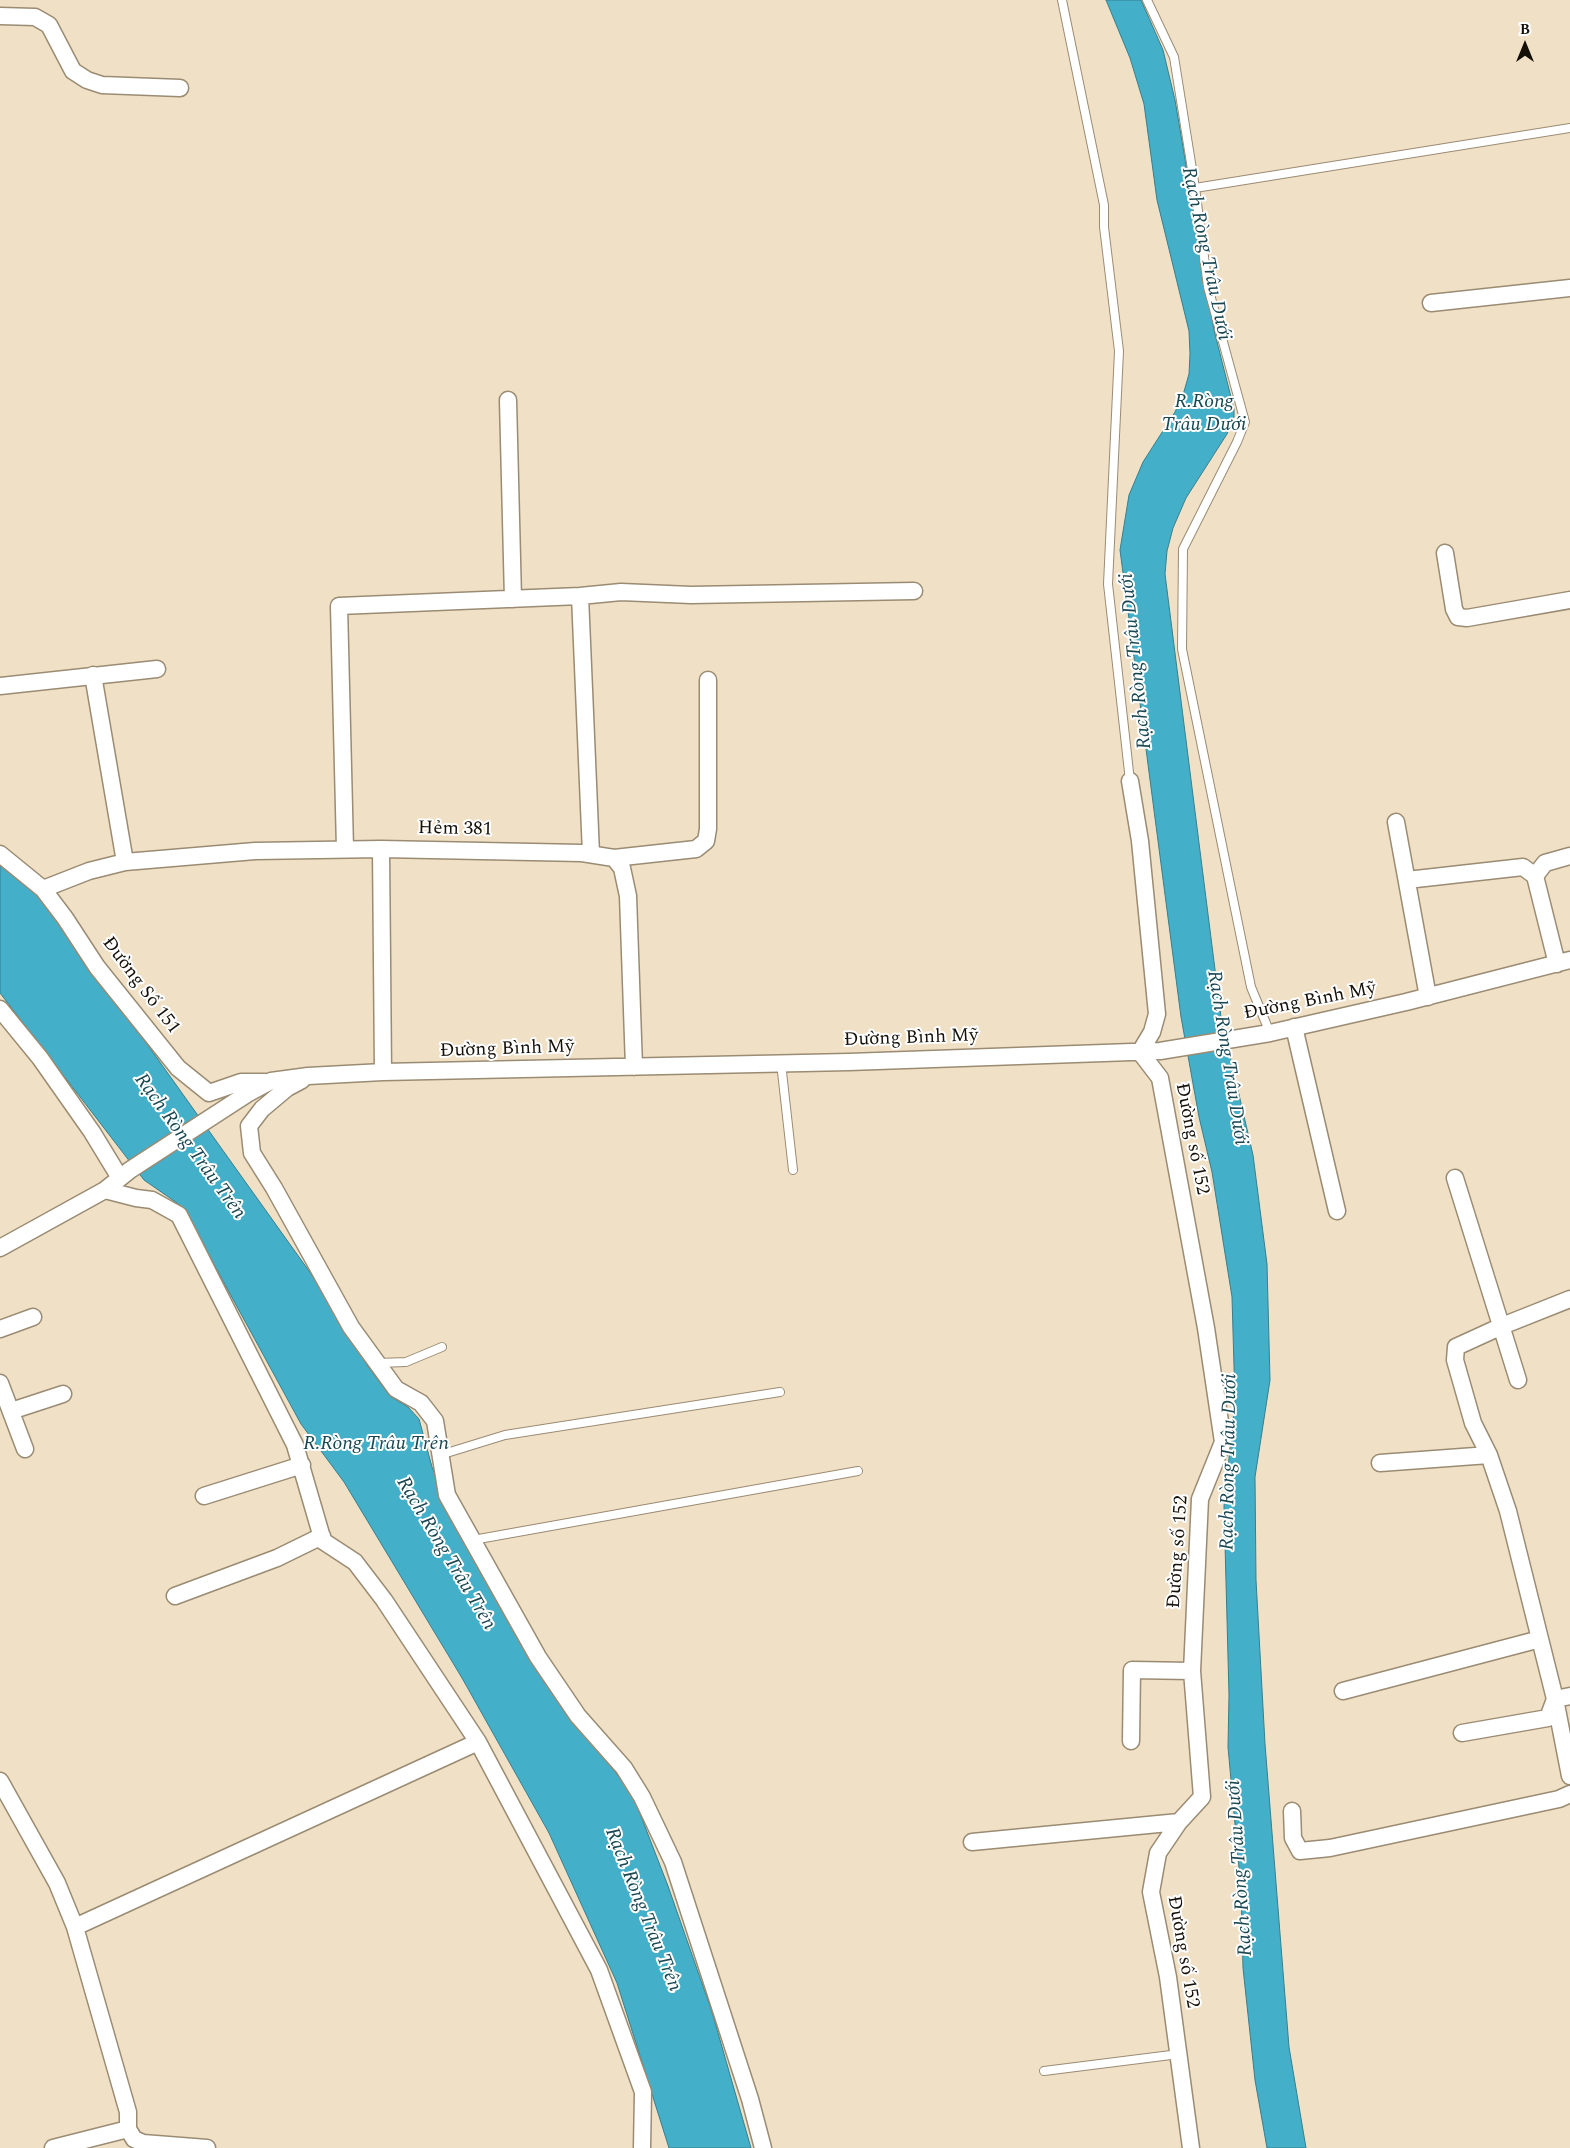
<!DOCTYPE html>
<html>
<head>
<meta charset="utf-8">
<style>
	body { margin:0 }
	#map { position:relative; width:1570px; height:2148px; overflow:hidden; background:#f0e0c6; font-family:Spectral,serif }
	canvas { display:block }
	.north { position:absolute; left:1500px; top:20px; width:50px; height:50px; -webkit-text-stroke:4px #fff; paint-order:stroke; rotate:0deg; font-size:14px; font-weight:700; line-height:20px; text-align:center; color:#151007 }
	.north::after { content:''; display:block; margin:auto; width:18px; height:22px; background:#151007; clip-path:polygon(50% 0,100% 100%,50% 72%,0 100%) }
</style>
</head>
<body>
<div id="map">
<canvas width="1570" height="2148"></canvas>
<div class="north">B</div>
</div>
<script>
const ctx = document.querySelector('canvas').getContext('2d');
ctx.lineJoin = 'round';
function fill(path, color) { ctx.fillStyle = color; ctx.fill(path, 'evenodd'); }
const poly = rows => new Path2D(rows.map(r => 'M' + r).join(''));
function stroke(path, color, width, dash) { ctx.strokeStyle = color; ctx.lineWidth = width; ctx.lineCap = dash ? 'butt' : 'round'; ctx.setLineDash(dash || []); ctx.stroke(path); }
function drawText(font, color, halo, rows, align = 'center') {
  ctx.font = font + ' Spectral,serif'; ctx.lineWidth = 4; ctx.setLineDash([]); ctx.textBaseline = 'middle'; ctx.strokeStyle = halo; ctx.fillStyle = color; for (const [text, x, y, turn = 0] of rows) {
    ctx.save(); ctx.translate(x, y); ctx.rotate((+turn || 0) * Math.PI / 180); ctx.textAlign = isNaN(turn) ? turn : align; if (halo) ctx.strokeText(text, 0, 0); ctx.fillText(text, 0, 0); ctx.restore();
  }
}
const water = poly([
	[1106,0,1141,0,1163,50,1175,100,1214,330,1234,409,1234,417,1227,434,1186,498,1173,528,1167,551,1165,574,1221,1017,1253,1155,1267,1264,1270,1380,1255,1477,1256,1580,1265,1744,1289,2047,1306,2148,1267,2148,1255,2080,1243,1968,1241,1890,1228,1747,1229,1695,1224,1506,1235,1401,1232,1297,1212,1172,1199,1117,1181,1017,1120,550,1129,495,1143,462,1175,412,1183,395,1189,374,1190,354,1189,331,1157,200,1144,104,1130,58,1106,0],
	[0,863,32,887,47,904,324,1292,367,1365,390,1396,408,1407,419,1419,432,1467,447,1504,553,1694,632,1793,668,1886,712,2012,751,2148,669,2148,617,1983,549,1833,462,1678,344,1482,301,1424,193,1226,177,1203,144,1180,0,993,0,863]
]);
const lane = poly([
	[1062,0,1104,205,1104,227,1119,351,1108,584,1130,781],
	[1147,0,1174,57,1195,188],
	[1270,1033,1251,987,1182,649,1183,549,1237,442,1245,422,1208,287,1195,188,1570,128],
	[781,1063,793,1170],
	[378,1363,406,1362,442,1347],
	[440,1455,505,1435,780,1392],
	[473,1540,858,1471],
	[1044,2071,1179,2054]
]);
const street = poly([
	[0,16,35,17,49,25,73,71,87,80,102,85,180,88],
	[1431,303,1570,288],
	[508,400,513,599],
	[1445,553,1454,609,1458,617,1467,618,1570,600],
	[580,596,591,854],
	[93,675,125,862],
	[0,686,157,669],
	[1130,781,1140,841,1157,1014,1152,1032,1140,1052,1160,1078,1206,1328,1223,1442,1200,1499,1192,1671,1202,1797,1179,1822,1158,1853,1151,1892,1168,1977,1191,2148],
	[1396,822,1428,997],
	[345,849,339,606,580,596,621,592,691,595,914,591],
	[381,849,383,1072],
	[0,854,43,889,65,918,97,967,178,1068,209,1093,241,1082,265,1082],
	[614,858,622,868,628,896,634,1067],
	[1407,880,1523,867,1535,876],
	[43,889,89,871,125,862,255,851,381,849,582,853,614,858,696,849,706,841,708,829,708,680],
	[1557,964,1535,876,1545,863,1570,856],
	[0,1009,40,1058,92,1132,120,1178],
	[1294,1027,1337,1211],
	[302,1080,287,1088,262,1109,249,1126,252,1153,274,1188,351,1327,396,1389,421,1403,435,1421,447,1495,538,1657,578,1716,624,1768,642,1797,673,1862,750,2099,763,2148],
	[1455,1178,1518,1380],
	[105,1190,136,1198,152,1200,179,1215,295,1445,323,1541,355,1562,384,1600,478,1742,599,1970,643,2092,642,2148],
	[0,1248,105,1190,130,1170,247,1094,271,1081,308,1076,383,1072,849,1062,1160,1051,1270,1033,1406,1002,1570,960],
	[0,1329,33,1317],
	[0,1383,25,1449],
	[11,1411,63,1394],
	[1380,1463,1489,1455],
	[204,1496,302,1465],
	[175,1596,277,1558,322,1536],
	[1343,1691,1540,1639],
	[1570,1696,1555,1699,1570,1776],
	[1462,1733,1548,1718,1555,1699,1508,1511,1489,1455,1473,1423,1455,1360,1456,1347,1502,1326,1570,1299],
	[1131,1741,1132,1670,1192,1671],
	[0,1781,57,1883,75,1927,128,2112,128,2129,134,2139,143,2143,207,2148],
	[1292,1811,1293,1838,1300,1851,1330,1848,1559,1799,1570,1794],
	[972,1842,1179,1822],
	[75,1927,478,1742],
	[53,2148,128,2129]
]);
const streetNames = [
	["Hẻm 381",455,830,1],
	["Đường Số 151",140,986,53],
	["Đường Bình Mỹ",1310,1002,-11],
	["Đường Bình Mỹ",911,1039,-2],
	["Đường Bình Mỹ",507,1050,-2],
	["Đường số 152",1191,1139,79],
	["Đường số 152",1179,1552,-86],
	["Đường số 152",1182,1952,80]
];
const waterNames = [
	["Rạch Ròng Trâu Dưới",1205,254,78],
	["R.Ròng",1204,403],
	["Trâu Dưới",1204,426],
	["Rạch Ròng Trâu Dưới",1137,661,-96],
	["Rạch Ròng Trâu Dưới",1226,1058,81],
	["Rạch Ròng Trâu Trên",189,1147,54],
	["R.Ròng Trâu Trên",376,1445],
	["Rạch Ròng Trâu Dưới",1230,1462,-89],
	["Rạch Ròng Trâu Trên",445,1554,59],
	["Rạch Ròng Trâu Dưới",1241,1868,-94],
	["Rạch Ròng Trâu Trên",642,1910,68]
];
fill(water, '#44afc8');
stroke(water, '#367f8e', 1);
stroke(lane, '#9a8b73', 10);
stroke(street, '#9a8b73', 19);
stroke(lane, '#fff', 8);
stroke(street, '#fff', 16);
drawText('19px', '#151007', '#fff', streetNames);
drawText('italic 20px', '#194752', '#fff', waterNames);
</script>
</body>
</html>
